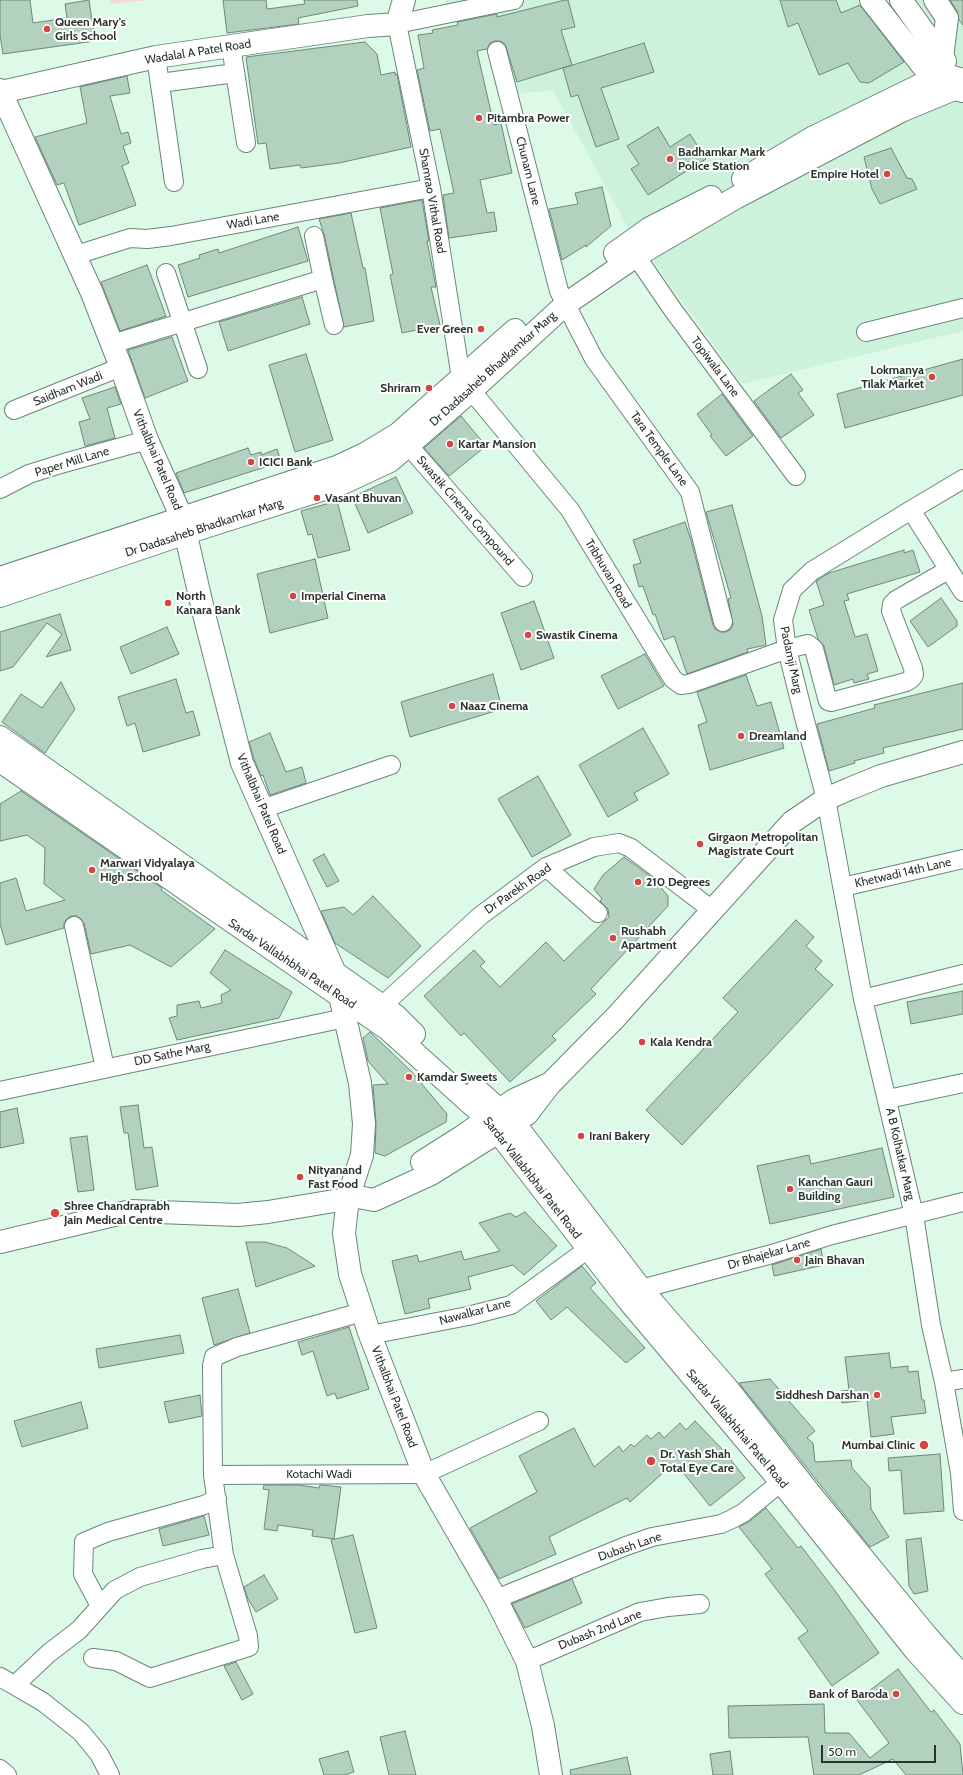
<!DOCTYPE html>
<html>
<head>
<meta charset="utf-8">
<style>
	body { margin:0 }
	#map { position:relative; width:963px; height:1775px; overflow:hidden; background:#ddfae9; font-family:Cabin,sans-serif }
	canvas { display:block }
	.scale { position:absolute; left:821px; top:1745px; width:115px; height:18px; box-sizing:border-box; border:2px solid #29342d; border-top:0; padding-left:5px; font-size:12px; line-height:14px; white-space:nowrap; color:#29342d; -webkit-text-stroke:3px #fff; paint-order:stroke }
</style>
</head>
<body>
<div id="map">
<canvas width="963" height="1775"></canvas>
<div class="scale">50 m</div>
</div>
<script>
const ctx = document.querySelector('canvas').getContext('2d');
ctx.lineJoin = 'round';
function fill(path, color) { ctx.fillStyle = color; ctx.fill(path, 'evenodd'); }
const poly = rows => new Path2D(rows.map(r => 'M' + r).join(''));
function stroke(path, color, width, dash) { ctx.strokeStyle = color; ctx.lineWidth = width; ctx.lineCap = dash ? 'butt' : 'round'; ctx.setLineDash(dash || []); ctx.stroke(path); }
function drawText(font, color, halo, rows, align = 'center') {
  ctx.font = font + ' Cabin,sans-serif'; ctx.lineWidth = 4; ctx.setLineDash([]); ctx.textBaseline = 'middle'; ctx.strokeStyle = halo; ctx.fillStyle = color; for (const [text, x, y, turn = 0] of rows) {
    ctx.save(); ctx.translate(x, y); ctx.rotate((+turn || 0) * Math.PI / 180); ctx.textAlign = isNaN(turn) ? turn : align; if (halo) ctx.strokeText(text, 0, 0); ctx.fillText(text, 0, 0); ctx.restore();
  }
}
const built = poly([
	[445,0,963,0,963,331,742,384,627,226,553,90,500,96,475,14,447,14]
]);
const green = poly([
	[110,0,149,0,111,4]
]);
const building = poly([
	[0,0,30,0,33,23,67,18,65,4,89,0,95,41,3,54,0,35,0,0],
	[223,0,266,0,267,9,305,4,304,0,357,0,358,6,298,18,299,24,227,33,223,0],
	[565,0,568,0,575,27,561,30,572,65,517,82,505,44,500,41,495,41,490,43,487,49,477,51,494,125,501,123,512,173,480,180,487,213,494,212,497,231,449,238,443,195,454,193,440,129,430,131,417,70,424,68,418,35,433,33,432,30,458,25,457,22,497,14,497,17,565,0],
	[780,0,836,0,841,13,860,5,904,62,869,83,860,82,848,63,819,75,798,23,788,27,780,0],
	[950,0,963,0,963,25,959,20,957,11,950,0],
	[365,42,377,54,381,75,395,72,395,75,397,74,411,147,339,163,301,168,300,165,270,169,266,143,258,144,246,57,365,42],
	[644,43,654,72,601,88,619,139,596,147,578,95,571,97,563,68,644,43],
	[127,76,130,93,110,96,121,134,128,132,131,143,123,146,129,163,122,166,136,205,79,225,64,183,57,185,35,137,87,123,80,87,127,76],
	[658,127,670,147,690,134,706,159,648,195,631,169,639,164,627,146,658,127],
	[891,148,907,178,912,179,917,189,880,204,872,189,864,157,891,148],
	[602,187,611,226,586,247,586,245,562,260,549,209,578,204,575,193,602,187],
	[422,200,429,241,427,241,436,287,431,287,440,325,402,333,390,275,393,274,380,208,422,200],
	[351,213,363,268,365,268,374,321,344,327,324,234,319,219,351,213],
	[298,227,308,261,188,297,178,265,200,258,199,255,218,249,219,253,298,227],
	[147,265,166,316,120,331,101,282,147,265],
	[302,297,310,324,228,351,219,322,302,297],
	[172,337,188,381,145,398,128,350,172,337],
	[306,354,333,440,295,452,269,365,306,354],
	[963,359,963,395,845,428,837,394,963,359],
	[791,374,803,390,798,393,814,415,781,438,754,401,791,374],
	[115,387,121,404,107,408,115,438,85,446,79,422,90,419,82,398,115,387],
	[722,394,753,436,726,456,710,436,712,435,697,414,722,394],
	[461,416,486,446,449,476,424,448,461,416],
	[248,448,251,455,261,452,261,455,277,449,281,462,184,493,176,473,248,448],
	[396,477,413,513,368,533,352,497,396,477],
	[337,501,350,550,318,558,312,534,308,535,301,511,337,501],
	[732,505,762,616,766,645,747,649,748,652,687,674,674,636,664,640,655,614,653,615,643,586,639,587,633,565,641,563,633,540,685,522,691,540,713,625,715,629,720,632,726,632,731,629,733,624,728,599,731,598,706,512,732,505],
	[904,550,904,553,913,550,920,572,847,594,849,600,844,601,855,637,867,634,878,671,867,674,869,679,854,683,853,679,834,685,824,646,818,639,809,610,824,605,816,581,829,573,904,550],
	[315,559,328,618,270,633,257,574,315,559],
	[941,598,957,621,957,626,928,647,910,621,941,598],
	[534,601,554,658,521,670,501,613,534,601],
	[60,614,71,650,46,657,62,634,47,623,13,667,0,671,0,632,60,614],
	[167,627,179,654,131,674,120,647,167,627],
	[645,654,664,686,618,709,601,676,645,654],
	[493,674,502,709,410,737,401,702,493,674],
	[746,675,757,706,771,702,784,748,710,770,698,725,707,722,697,692,746,675],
	[176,679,186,713,193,711,200,735,143,752,135,723,127,726,118,697,176,679],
	[61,682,75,709,45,753,2,722,21,694,42,708,61,682],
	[963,683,963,729,883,748,884,753,854,761,855,763,829,771,817,724,875,708,874,705,963,683],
	[643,728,669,774,634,793,638,800,608,817,579,765,643,728],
	[270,733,286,772,302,767,306,783,270,795,263,775,261,776,254,759,249,742,270,733],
	[538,776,571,835,532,857,498,799,538,776],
	[21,791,162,888,161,890,215,929,171,967,130,945,91,954,84,923,81,919,77,916,71,916,67,919,64,923,64,928,6,945,0,924,0,883,16,878,26,911,65,900,44,884,45,848,27,835,0,841,0,804,21,791],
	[324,854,339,881,327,887,313,860,324,854],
	[624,857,654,879,668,896,668,906,591,989,596,994,552,1036,556,1040,510,1082,464,1033,461,1036,424,996,474,950,485,962,480,966,500,987,546,942,564,961,609,917,608,909,600,901,602,899,594,889,603,875,624,857],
	[373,896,421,946,388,978,335,943,321,911,344,907,353,915,373,896],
	[796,920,814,937,806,946,822,961,815,969,833,985,682,1145,646,1110,738,1012,723,998,796,920],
	[225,950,292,992,279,1018,177,1040,169,1018,177,1016,177,1005,199,1001,201,1008,222,1003,221,995,231,990,210,973,225,950],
	[963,991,963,1014,911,1024,907,1002,963,991],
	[370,1032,411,1071,447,1114,446,1122,385,1156,375,1153,376,1123,373,1085,388,1084,368,1061,363,1038,370,1032],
	[138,1105,144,1148,152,1147,158,1186,136,1190,128,1133,124,1133,120,1107,138,1105],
	[17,1108,24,1143,0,1148,0,1112,17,1108],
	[87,1136,94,1190,78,1192,70,1138,87,1136],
	[882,1148,894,1197,770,1224,757,1166,809,1155,811,1164,882,1148],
	[525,1212,557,1246,524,1275,513,1265,468,1277,471,1289,428,1299,430,1308,405,1314,392,1261,417,1255,419,1262,461,1251,464,1260,500,1251,479,1223,510,1213,516,1217,525,1212],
	[246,1242,265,1242,287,1248,315,1266,256,1287,246,1242],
	[821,1249,824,1265,774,1276,772,1265,821,1249],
	[582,1266,596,1283,590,1288,645,1348,626,1363,567,1307,551,1320,536,1301,582,1266],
	[238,1289,250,1333,214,1345,202,1298,238,1289],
	[349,1327,369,1389,337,1399,335,1393,327,1396,313,1351,302,1355,298,1342,349,1327],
	[180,1335,184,1353,99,1368,96,1349,180,1335],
	[889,1353,891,1368,908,1366,908,1372,918,1371,922,1400,924,1400,926,1413,891,1417,894,1434,871,1437,867,1400,842,1403,841,1391,849,1390,845,1357,889,1353],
	[770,1379,815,1431,807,1438,813,1443,815,1462,851,1460,852,1468,870,1488,871,1509,889,1537,870,1547,739,1383,770,1379],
	[200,1395,202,1416,169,1423,164,1402,200,1395],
	[81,1402,88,1428,22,1447,14,1421,81,1402],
	[695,1421,723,1450,745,1478,710,1506,676,1464,672,1468,671,1466,630,1502,627,1498,549,1537,556,1554,499,1579,470,1528,537,1492,519,1456,574,1428,594,1467,619,1446,623,1452,631,1444,634,1447,647,1435,651,1439,659,1432,664,1438,680,1423,686,1430,695,1421],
	[940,1454,944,1511,904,1514,901,1470,889,1471,888,1458,940,1454],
	[264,1485,299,1485,319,1488,320,1485,322,1485,341,1487,334,1539,312,1536,313,1530,278,1525,277,1531,264,1529,269,1490,263,1489,264,1485],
	[766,1508,798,1548,801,1546,833,1588,879,1653,832,1686,798,1638,808,1631,765,1574,772,1569,739,1527,750,1521,766,1508],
	[204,1516,209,1535,163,1546,159,1529,204,1516],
	[353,1535,377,1628,355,1633,331,1540,353,1535],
	[921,1538,928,1591,914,1594,909,1586,906,1540,921,1538],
	[264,1575,278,1599,256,1612,248,1599,244,1587,264,1575],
	[572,1579,582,1603,525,1628,512,1604,572,1579],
	[236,1662,253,1694,242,1700,224,1666,236,1662],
	[898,1669,931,1712,934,1710,960,1744,963,1775,906,1775,893,1759,859,1775,814,1775,808,1737,729,1738,728,1706,824,1704,825,1733,849,1733,870,1758,889,1743,857,1700,898,1669],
	[405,1731,416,1775,389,1775,380,1737,405,1731],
	[348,1751,354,1772,344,1775,324,1775,319,1759,348,1751],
	[730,1751,733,1775,713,1775,710,1754,730,1751],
	[627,1757,631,1775,571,1775,570,1770,627,1757]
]);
const street = poly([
	[514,0,397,24,431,188,461,378,570,510,673,679,681,685,689,684,787,649,808,644,814,649,827,698,828,701,831,702,906,682,911,679,914,675,913,668,891,611,892,604,896,600,948,570],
	[231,46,246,143],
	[497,51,559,291,594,359,690,492,723,622],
	[156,57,174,182],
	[160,83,235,73],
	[76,255,130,238,147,239,171,236,431,188],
	[636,256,673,310,796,476],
	[166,273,198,369],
	[323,279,334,325],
	[866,332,963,308],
	[112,344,323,279,314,236],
	[14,410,121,367],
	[408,445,523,577],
	[963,479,911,510,963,592],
	[0,489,29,474,64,463,147,440],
	[911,510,812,571,792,590,783,620,787,649,804,717,826,799,863,999,914,1215,931,1325,944,1382,960,1473,963,1511],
	[262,809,391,765],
	[546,867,598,913],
	[843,887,963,859],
	[74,926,105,1068],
	[863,999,963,974],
	[382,1006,480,916,546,867,594,847,619,843,631,848,712,910],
	[0,1091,345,1018],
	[888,1099,963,1083],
	[632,1296,641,1289,772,1254,832,1235,963,1202],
	[370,1335,468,1316,511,1305,588,1249],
	[944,1382,963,1379],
	[213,1475,424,1474,539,1421],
	[496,1599,626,1546,652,1537,721,1524,732,1519,743,1513,781,1482],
	[100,1606,83,1574,84,1542,108,1532,204,1505,217,1499],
	[93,1658,116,1661,150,1678,249,1647,248,1636,224,1555,213,1475,212,1366,214,1357,237,1347,362,1312],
	[527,1661,640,1612,668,1607,700,1604],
	[0,1677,43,1702,81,1732,99,1754,110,1775],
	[15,1685,49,1653,79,1630,115,1590,140,1577,202,1559,224,1555],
	[0,1769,7,1775]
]);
const secondary = poly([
	[871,0,933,79],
	[901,0,945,61],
	[935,0,947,18,942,58],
	[0,90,92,293,121,367,147,440,182,518,204,614,242,763,335,973],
	[1,92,156,57,368,26,397,24,404,0],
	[743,179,812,138,933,79,946,75,963,80],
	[615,253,650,228,711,197],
	[0,578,337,467,365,454,398,434,515,330],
	[0,596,186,533,343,483,390,461,472,390,566,304,636,256,737,197,901,111,954,89,963,91],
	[0,737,382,1006,396,1016,414,1034],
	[0,761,389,1030,488,1119,628,1300,781,1482,915,1650,963,1703],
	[340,996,360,1083,364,1124,362,1155,348,1198,344,1233,350,1274,370,1335,424,1474,496,1599,527,1661,543,1726,551,1775],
	[477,1090,514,1123,641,1289,727,1388,812,1496,926,1635,963,1677],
	[422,1162,463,1136,514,1100,549,1084],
	[0,1242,131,1211,238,1215,268,1212,358,1197,374,1200,431,1174,527,1114,550,1084,616,1017,792,822,826,799,849,789,881,776,963,752]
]);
const markers = [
	[47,29,4,"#d44642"],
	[479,118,4,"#d44642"],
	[670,159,4,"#d44642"],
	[887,174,4,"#d44642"],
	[481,329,4,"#d44642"],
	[932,377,4,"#d44642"],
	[429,388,4,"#d44642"],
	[450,444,4,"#d44642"],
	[251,462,4,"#d44642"],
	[317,498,4,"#d44642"],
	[293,596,4,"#d44642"],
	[168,603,4,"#d44642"],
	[528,635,4,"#d44642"],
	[452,706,4,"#d44642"],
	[741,736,4,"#d44642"],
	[700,844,4,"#d44642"],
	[92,870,4,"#d44642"],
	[638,882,4,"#d44642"],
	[613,938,4,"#d44642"],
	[642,1042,4,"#d44642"],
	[409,1077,4,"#d44642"],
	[581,1136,4,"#d44642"],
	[300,1177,4,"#d44642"],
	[790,1189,4,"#d44642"],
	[55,1213,5,"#d44642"],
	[797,1260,4,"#d44642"],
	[877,1395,4,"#d44642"],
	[924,1445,5,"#d44642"],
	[651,1461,5,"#d44642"],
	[896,1694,4,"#d44642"]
];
const poiNames = [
	["Queen Mary's",55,22],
	["Girls School",55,36],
	["Pitambra Power",487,118],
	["Badhamkar Mark",678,152],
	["Police Station",678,166],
	["Empire Hotel",879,174,"right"],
	["Ever Green",473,329,"right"],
	["Lokmanya",924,370,"right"],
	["Tilak Market",924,384,"right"],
	["Shriram",421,388,"right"],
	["Kartar Mansion",458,444],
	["ICICI Bank",259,462],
	["Vasant Bhuvan",325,498],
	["North",176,596],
	["Kanara Bank",176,610],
	["Imperial Cinema",301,596],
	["Swastik Cinema",536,635],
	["Naaz Cinema",460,706],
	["Dreamland",749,736],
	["Girgaon Metropolitan",708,837],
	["Magistrate Court",708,851],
	["Marwari Vidyalaya",100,863],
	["High School",100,877],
	["210 Degrees",646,882],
	["Rushabh",621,931],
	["Apartment",621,945],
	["Kala Kendra",650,1042],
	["Kamdar Sweets",417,1077],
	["Irani Bakery",589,1136],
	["Nityanand",308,1170],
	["Fast Food",308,1184],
	["Kanchan Gauri",798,1182],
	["Building",798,1196],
	["Shree Chandraprabh",64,1206],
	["Jain Medical Centre",64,1220],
	["Jain Bhavan",805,1260],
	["Siddhesh Darshan",869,1395,"right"],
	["Mumbai Clinic",915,1445,"right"],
	["Dr. Yash Shah",660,1454],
	["Total Eye Care",660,1468],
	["Bank of Baroda",888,1694,"right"]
];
const streetNames = [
	["Wadalal A Patel Road",198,52,-9],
	["Chunam Lane",528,171,76],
	["Shamrao Vithal Road",432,201,80],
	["Wadi Lane",253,221,-10],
	["Topiwala Lane",715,367,53],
	["Dr Dadasaheb Bhadkamkar Marg",493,369,-42],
	["Saidham Wadi",68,389,-22],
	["Tara Temple Lane",659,449,54],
	["Vithalbhai Patel Road",157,460,67],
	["Paper Mill Lane",72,462,-17],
	["Swastik Cinema Compound",465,511,49],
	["Dr Dadasaheb Bhadkamkar Marg",204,528,-18],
	["Tribhuvan Road",608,574,59],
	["Padamji Marg",791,660,78],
	["Vithalbhai Patel Road",261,804,67],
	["Khetwadi 14th Lane",903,873,-13],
	["Dr Parekh Road",518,889,-35],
	["Sardar Vallabhbhai Patel Road",292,964,34],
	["DD Sathe Marg",172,1054,-12],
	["A B Kolhatkar Marg",900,1154,77],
	["Sardar Vallabhbhai Patel Road",532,1178,52],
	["Dr Bhajekar Lane",769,1254,-16],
	["Nawalkar Lane",475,1312,-15],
	["Vithalbhai Patel Road",394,1397,69],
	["Sardar Vallabhbhai Patel Road",737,1429,50],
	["Kotachi Wadi",319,1474],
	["Dubash Lane",630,1547,-19],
	["Dubash 2nd Lane",600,1630,-22]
];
fill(built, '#cdf2dc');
fill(green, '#f2d9d6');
fill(building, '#b2d1bf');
stroke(building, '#6e8979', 1);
stroke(street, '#6b8677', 20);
stroke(secondary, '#6b8677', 24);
stroke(street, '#fff', 18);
stroke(secondary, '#fff', 22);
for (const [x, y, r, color] of markers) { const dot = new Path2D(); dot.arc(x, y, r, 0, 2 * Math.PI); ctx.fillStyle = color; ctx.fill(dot); stroke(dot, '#fff', 1.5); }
drawText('bold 12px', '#29342d', '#fff', poiNames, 'left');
drawText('12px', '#29342d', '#fff', streetNames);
</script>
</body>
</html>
